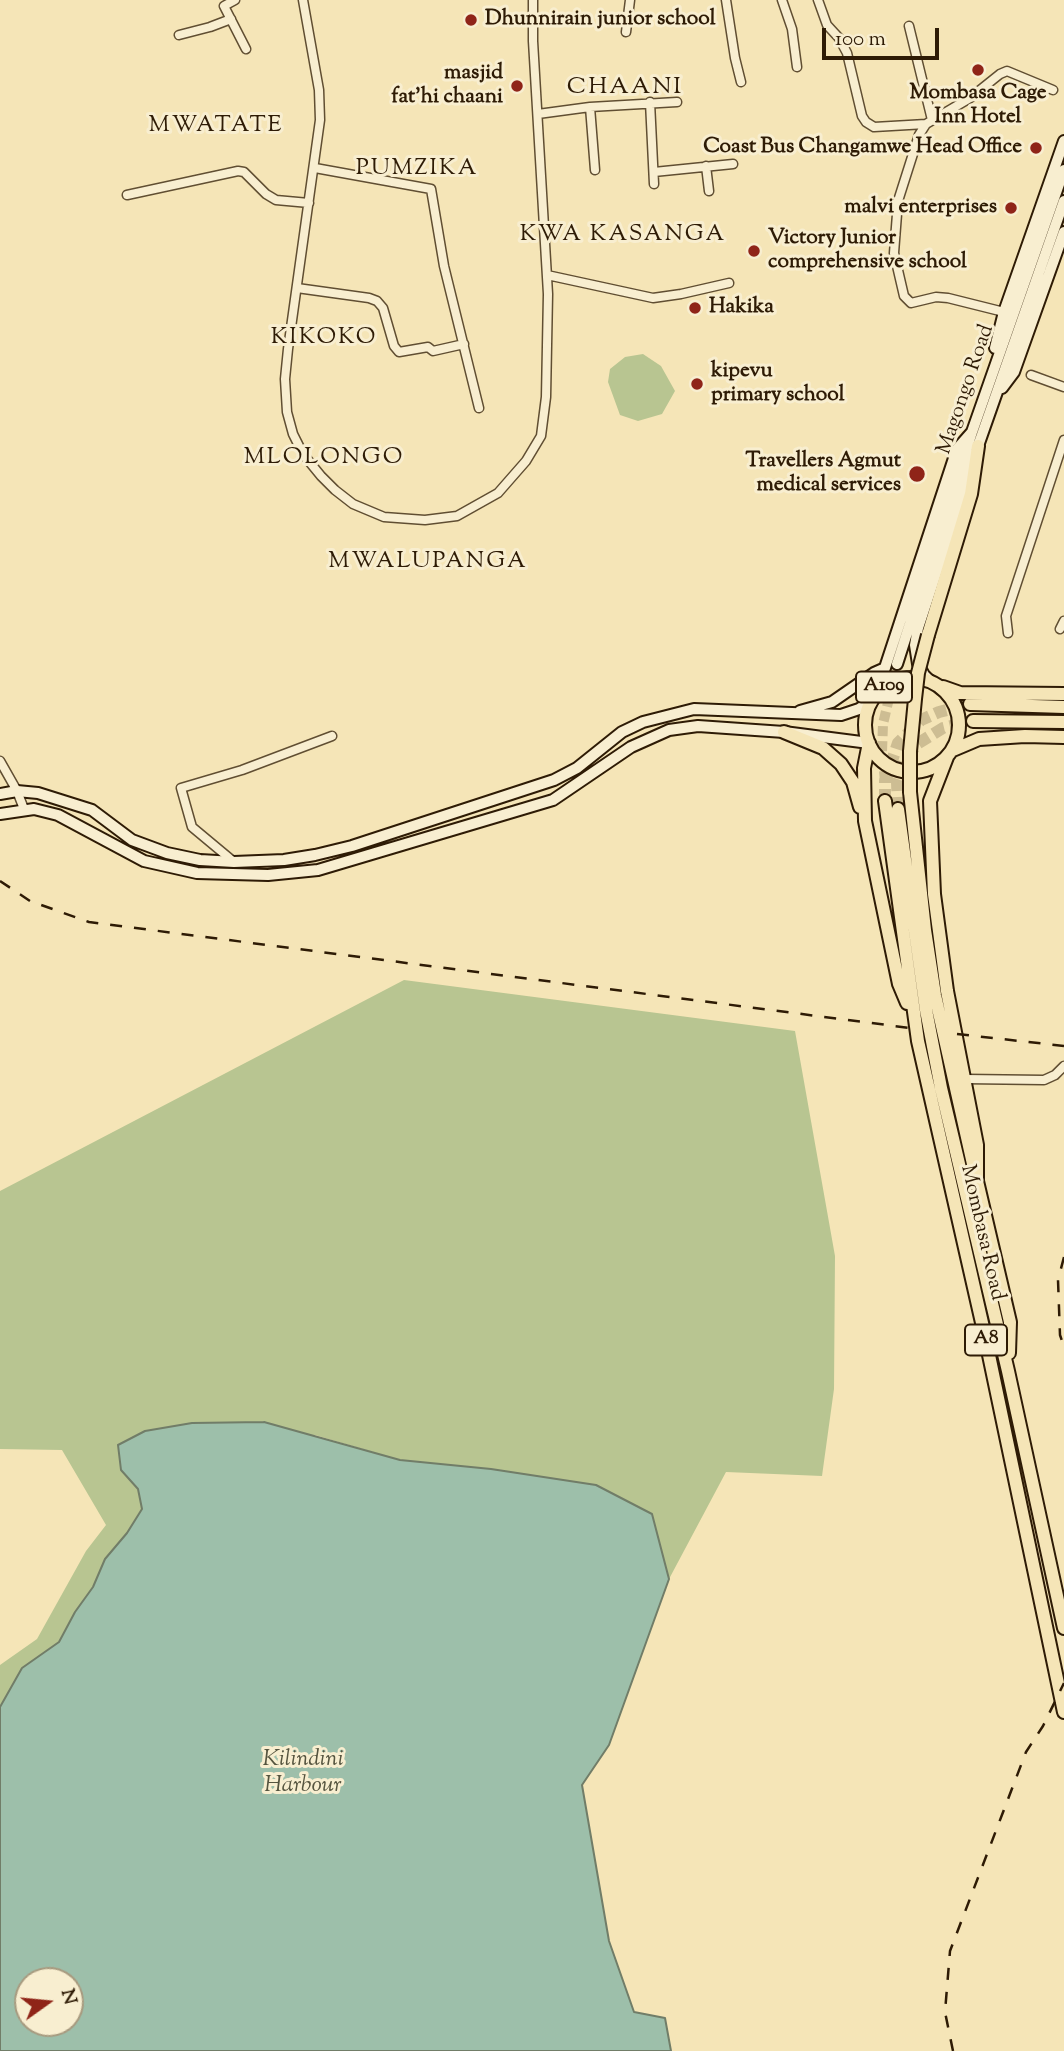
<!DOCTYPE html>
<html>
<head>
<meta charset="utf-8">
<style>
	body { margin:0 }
	#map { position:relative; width:1064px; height:2051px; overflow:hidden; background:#f5e5b7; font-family:"Sorts Mill Goudy",serif }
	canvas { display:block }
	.north { position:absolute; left:14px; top:1967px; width:70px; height:70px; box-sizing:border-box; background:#f8eed0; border:2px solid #a79a7f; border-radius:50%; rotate:75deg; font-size:19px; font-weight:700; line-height:28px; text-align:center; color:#2e1b05 }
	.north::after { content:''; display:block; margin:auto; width:24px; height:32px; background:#8f2418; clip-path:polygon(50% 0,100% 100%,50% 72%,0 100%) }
	.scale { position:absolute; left:822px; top:28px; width:117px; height:32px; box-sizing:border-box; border:4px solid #2e1b05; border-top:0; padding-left:9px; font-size:21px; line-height:24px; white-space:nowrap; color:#2e1b05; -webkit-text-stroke:5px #f8eed0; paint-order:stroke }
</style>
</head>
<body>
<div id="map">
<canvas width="1064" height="2051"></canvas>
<div class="north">N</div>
<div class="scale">100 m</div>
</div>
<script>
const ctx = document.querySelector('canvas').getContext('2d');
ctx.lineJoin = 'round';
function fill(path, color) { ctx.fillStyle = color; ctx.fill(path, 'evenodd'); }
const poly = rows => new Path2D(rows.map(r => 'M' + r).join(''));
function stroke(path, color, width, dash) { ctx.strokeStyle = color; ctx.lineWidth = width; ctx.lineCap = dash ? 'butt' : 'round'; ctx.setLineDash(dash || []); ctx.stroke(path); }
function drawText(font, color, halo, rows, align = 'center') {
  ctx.font = font + ' "Sorts Mill Goudy",serif'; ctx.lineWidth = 6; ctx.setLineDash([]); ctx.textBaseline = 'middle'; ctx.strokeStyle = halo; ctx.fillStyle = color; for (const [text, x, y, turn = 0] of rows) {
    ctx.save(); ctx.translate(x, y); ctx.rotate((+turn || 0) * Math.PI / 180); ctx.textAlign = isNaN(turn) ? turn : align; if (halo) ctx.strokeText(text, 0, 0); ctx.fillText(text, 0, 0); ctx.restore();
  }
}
const green = poly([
	[643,354,661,366,675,391,662,414,638,421,620,415,608,382,610,369,625,357],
	[404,980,795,1031,835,1256,834,1389,822,1476,726,1472,669,1579,652,1514,491,1469,400,1460,315,1435,121,1470,138,1489,142,1508,127,1533,105,1559,93,1587,75,1612,59,1642,22,1668,0,1707,0,1665,37,1639,86,1551,106,1525,62,1450,0,1449,0,1191]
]);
const water = poly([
	[264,1422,400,1460,491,1469,596,1485,652,1514,669,1579,609,1745,582,1785,609,1941,634,2012,665,2018,671,2051,0,2051,0,1707,22,1668,59,1642,75,1612,93,1587,105,1559,127,1533,142,1509,138,1489,121,1470,118,1445,145,1431,192,1423,264,1422],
	[28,1981,70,1981,70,2023,28,2023,28,1981]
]);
const secondaryTunnel = poly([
	[885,781,882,752,883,724,897,664]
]);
const trunkTunnel = poly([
	[885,801,885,781,898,743,921,720,939,712,970,704],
	[898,809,897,782,905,760,917,744,943,728,973,721]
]);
const minor = poly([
	[235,0,224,6,246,49],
	[303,0,319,90,320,120,288,349,285,379,287,412,293,434,303,454,321,476,335,490,353,504,384,517,425,520,457,516,498,493,526,461,541,436,546,397,548,294,533,41,533,0],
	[726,0,735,58,741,82],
	[782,0,792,29,797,67],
	[818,0,827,25,839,38,847,53,862,116,866,122,874,127,926,124,970,98,1000,74,1007,71,1053,90],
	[909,26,932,120],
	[626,32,630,0],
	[179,35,210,27,231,19],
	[650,102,654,184],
	[590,107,595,170],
	[538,114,590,107,677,102],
	[926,124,919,135,898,201,894,253,904,296,911,303,936,297,948,298,1004,312],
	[706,166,709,191],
	[315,168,431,189,444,266,479,408],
	[654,172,733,164],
	[127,195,238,171,244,172,266,194,276,200,309,203],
	[547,275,653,298,681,294,729,283],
	[297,288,369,298,377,301,383,308,394,346,399,352,428,347,433,351,464,344],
	[1031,375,1064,387],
	[1060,629,1064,621],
	[1008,633,1006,616,1064,440],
	[0,761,17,791,24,809],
	[234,862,192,827,181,788,242,770,332,736],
	[965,1079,1044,1080,1055,1075,1064,1066]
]);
const secondary = poly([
	[995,348,1004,312,1064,141],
	[1002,388,1014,372,1064,232],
	[897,664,972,432,1064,170],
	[930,681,924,675,918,664,915,645,918,628,978,446,1064,201],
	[800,711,832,702,874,673,883,669],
	[0,794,17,791,38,793,92,810,132,840,167,853,200,860,234,862,284,860,315,855,352,846,554,780,577,768,622,732,643,722,694,709,841,715,859,709,873,700,879,686,957,449,972,432],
	[0,814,34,809,58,815,144,861,197,873,268,875,318,870,553,800,631,747,669,730,698,726,784,732,869,743]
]);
const trunk = poly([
	[928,635,971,494,978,446],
	'865 725a47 47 0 1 1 94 0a47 47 0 1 1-94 0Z',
	[943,687,960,693,1064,694],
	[970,704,1064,707],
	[973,721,1064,722],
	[784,732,823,748,841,764,853,782,860,807],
	[869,743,864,768,865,821,899,984,907,1003],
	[953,750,979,739,1025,736,1064,737],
	[947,757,930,801,934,894,947,991,977,1145,977,1181,1010,1322,1009,1353],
	[910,792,925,930,935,995,973,1164],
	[885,801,918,1041,985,1336,1064,1712],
	[898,809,926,1010,941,1088,1008,1371,1064,1628]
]);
const rail = poly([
	[0,881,30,901,89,922,910,1028],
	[957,1034,1064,1046],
	[1064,1257,1058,1280,1060,1335,1064,1347],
	[953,2051,945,2012,950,1951,1026,1752,1043,1726,1064,1683]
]);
const trunkBridge = poly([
	[910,792,910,751,915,699,918,673,928,635]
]);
const markers = [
	[471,20,7,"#8f2418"],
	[978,70,7,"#8f2418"],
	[517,86,7,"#8f2418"],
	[1036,148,7,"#8f2418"],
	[1011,208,7,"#8f2418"],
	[754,251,7,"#8f2418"],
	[695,308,7,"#8f2418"],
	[697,384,7,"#8f2418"],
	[917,474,9,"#8f2418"]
];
const shields = [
	[884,687,56],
	[986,1340,42]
];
const shieldNames = [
	["A109",884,687],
	["A8",986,1340]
];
const poiNames = [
	["Dhunnirain junior school",485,20],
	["masjid",503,74,"right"],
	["fat'hi chaani",503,98,"right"],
	["Mombasa Cage",978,94,"center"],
	["Inn Hotel",978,118,"center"],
	["Coast Bus Changamwe Head Office",1022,148,"right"],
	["malvi enterprises",997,208,"right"],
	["Victory Junior",768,239],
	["comprehensive school",768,263],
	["Hakika",709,308],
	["kipevu",711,372],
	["primary school",711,396],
	["Travellers Agmut",901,462,"right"],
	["medical services",901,486,"right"]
];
const streetNames = [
	["Magongo Road",967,390,-71],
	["Mombasa Road",981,1233,77]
];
const neighbourhoodNames = [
	["MWATATE",216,127],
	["PUMZIKA",417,170],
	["KWA KASANGA",623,236],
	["KIKOKO",324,339],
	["MLOLONGO",324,459],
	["MWALUPANGA",428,563]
];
const waterNames = [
	["Kilindini",303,1761],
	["Harbour",303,1787]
];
const quarterNames = [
	["CHAANI",625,89]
];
fill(green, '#b8c591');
fill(water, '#9dbfaa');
stroke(water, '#717d68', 2);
stroke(secondaryTunnel, '#cdbd93', 10, [10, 5]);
stroke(trunkTunnel, '#cdbd93', 12, [12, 6]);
stroke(minor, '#604e32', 11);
stroke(secondary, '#2e1b05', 14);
stroke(trunk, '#2e1b05', 16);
stroke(minor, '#f8eed0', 8);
stroke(secondary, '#f8eed0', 10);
stroke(trunk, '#f5e5b7', 12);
stroke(rail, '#2e1b05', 2.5, [12, 12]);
stroke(trunkBridge, '#2e1b05', 16, []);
stroke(trunkBridge, '#f5e5b7', 12);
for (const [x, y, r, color] of markers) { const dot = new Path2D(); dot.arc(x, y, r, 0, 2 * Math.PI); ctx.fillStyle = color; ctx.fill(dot); stroke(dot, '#f8eed0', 2.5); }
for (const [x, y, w] of shields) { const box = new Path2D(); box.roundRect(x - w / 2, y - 15.5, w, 31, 5); ctx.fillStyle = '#f8eed0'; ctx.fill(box); stroke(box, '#2e1b05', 2); }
drawText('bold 19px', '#2e1b05', null, shieldNames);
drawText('bold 21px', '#2e1b05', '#f8eed0', poiNames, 'left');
drawText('21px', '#2e1b05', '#f8eed0', streetNames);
ctx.letterSpacing = '2px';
drawText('23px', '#2e1b05', '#f8eed0', neighbourhoodNames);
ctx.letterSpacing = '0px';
drawText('italic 23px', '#55543f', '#f8eed0', waterNames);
ctx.letterSpacing = '2px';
drawText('24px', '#2e1b05', '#f8eed0', quarterNames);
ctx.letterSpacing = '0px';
</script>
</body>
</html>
